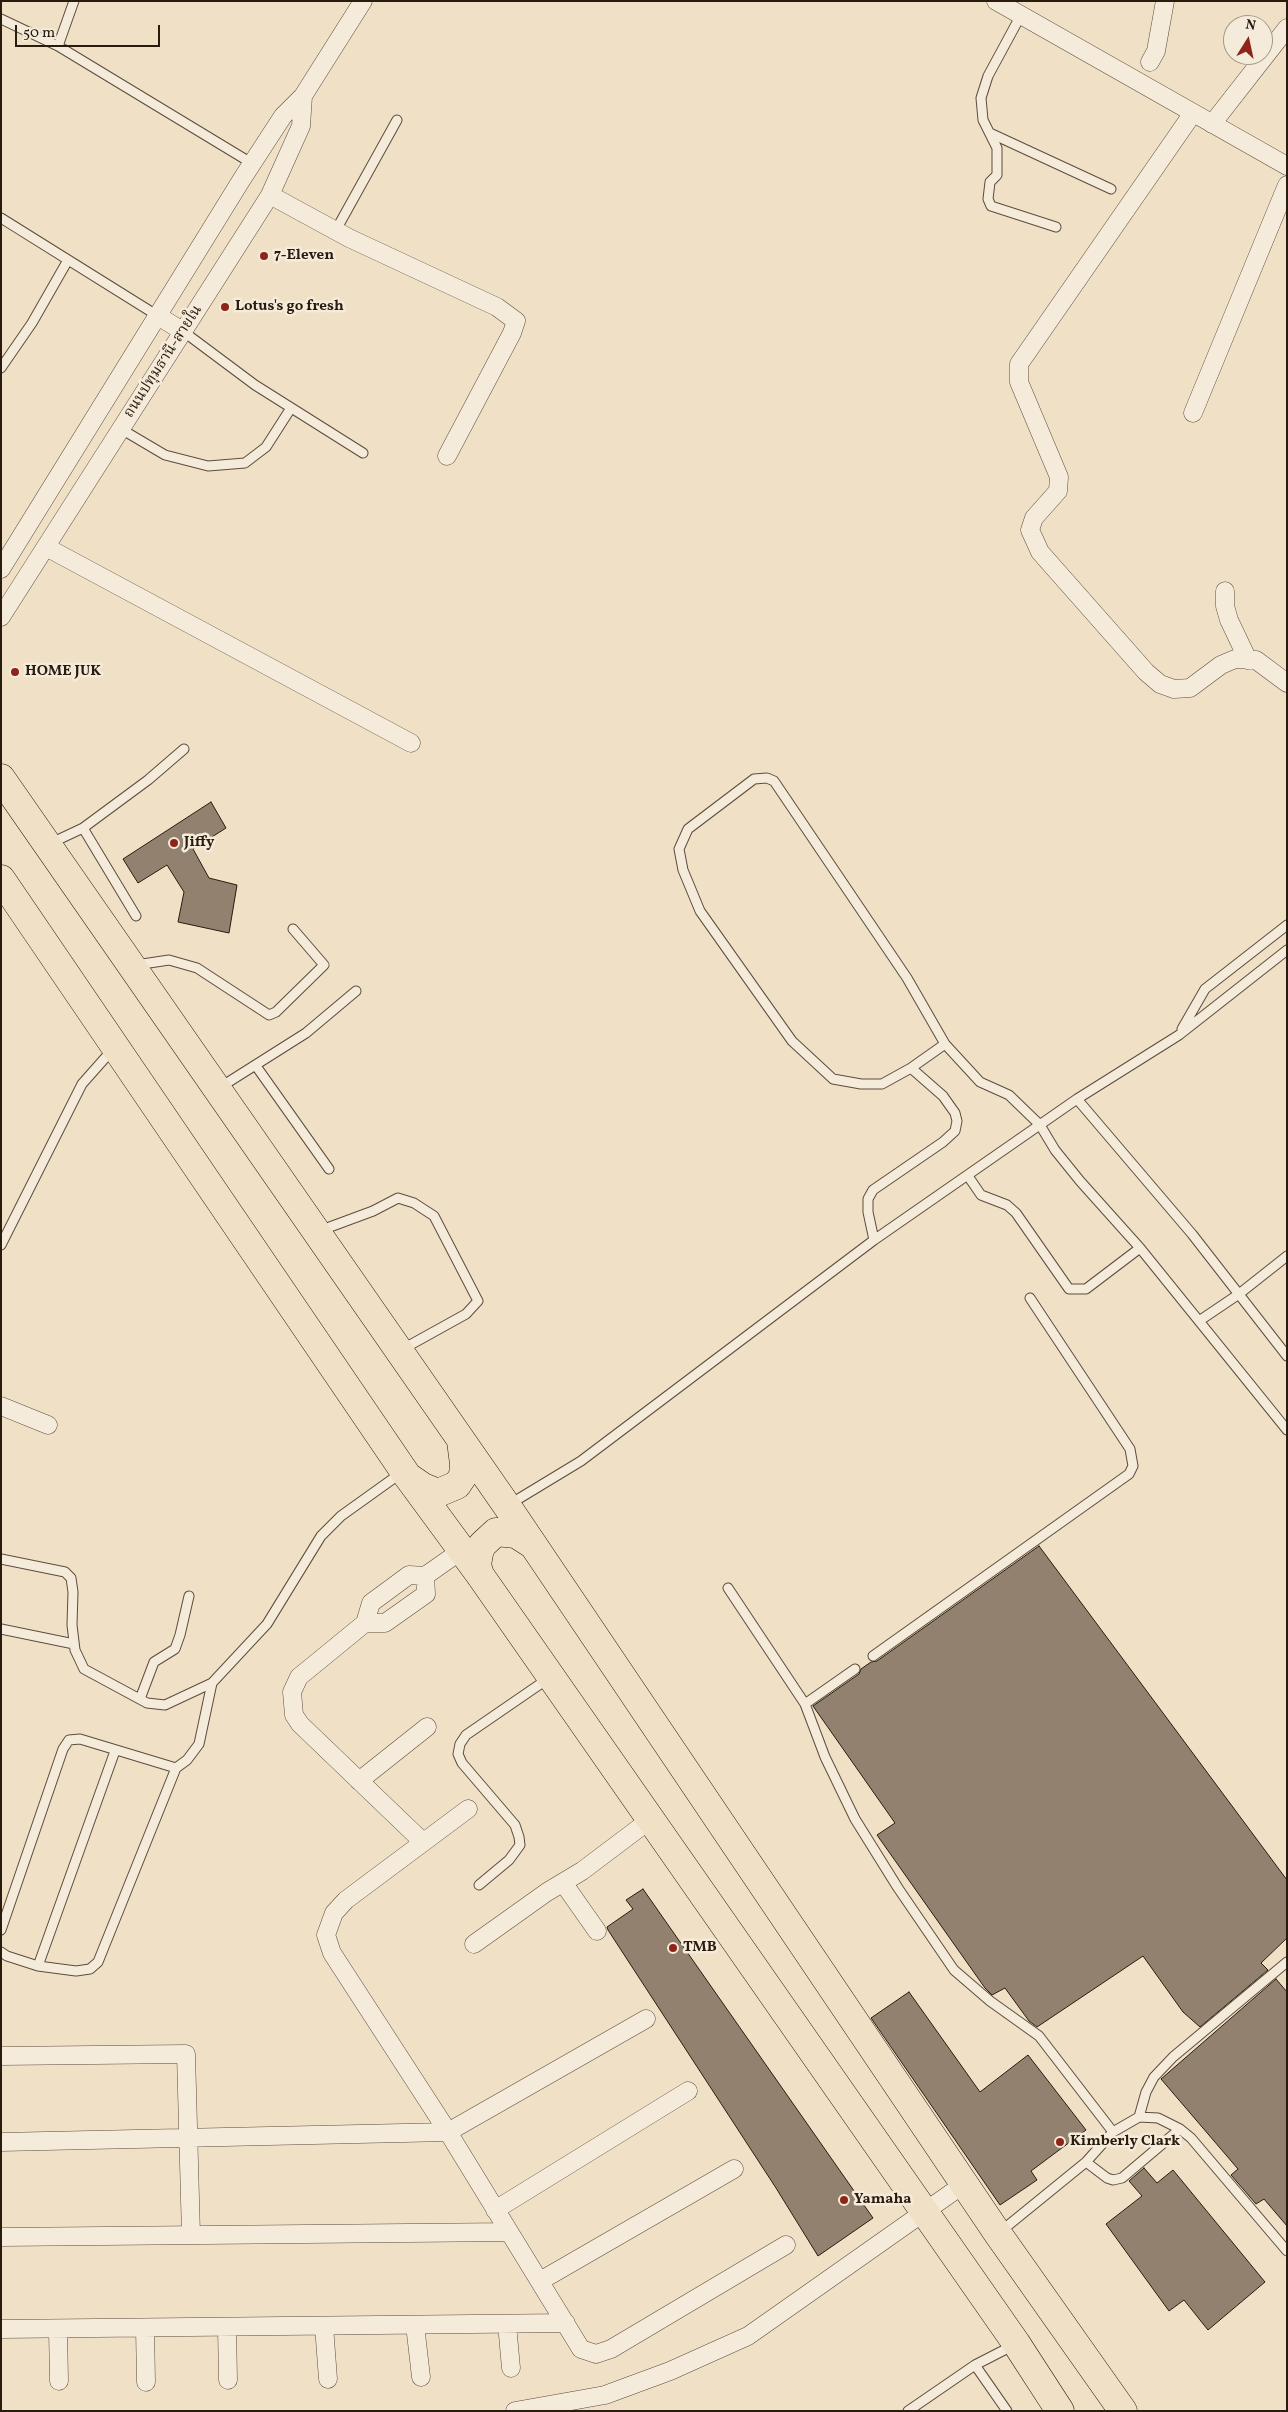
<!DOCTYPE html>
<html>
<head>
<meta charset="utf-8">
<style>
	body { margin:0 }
	#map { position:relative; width:1288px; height:2412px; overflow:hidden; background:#f0e0c6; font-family:Vollkorn,serif }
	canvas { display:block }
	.frame { position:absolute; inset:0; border:2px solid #2a1b0f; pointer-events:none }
	.north { position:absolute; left:1223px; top:15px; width:50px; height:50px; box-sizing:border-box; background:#f5ebda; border:1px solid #a49889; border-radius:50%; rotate:10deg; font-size:14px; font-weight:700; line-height:20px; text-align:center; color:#2a1b0f }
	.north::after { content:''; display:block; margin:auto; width:18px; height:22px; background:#8f2418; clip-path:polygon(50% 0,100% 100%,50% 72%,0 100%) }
	.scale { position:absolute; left:15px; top:25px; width:145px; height:22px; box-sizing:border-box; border:2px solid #2a1b0f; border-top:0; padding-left:6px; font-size:15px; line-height:18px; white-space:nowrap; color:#2a1b0f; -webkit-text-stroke:4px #f5ebda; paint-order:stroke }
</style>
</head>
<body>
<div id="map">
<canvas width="1288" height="2412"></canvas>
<div class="frame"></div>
<div class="north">N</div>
<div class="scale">50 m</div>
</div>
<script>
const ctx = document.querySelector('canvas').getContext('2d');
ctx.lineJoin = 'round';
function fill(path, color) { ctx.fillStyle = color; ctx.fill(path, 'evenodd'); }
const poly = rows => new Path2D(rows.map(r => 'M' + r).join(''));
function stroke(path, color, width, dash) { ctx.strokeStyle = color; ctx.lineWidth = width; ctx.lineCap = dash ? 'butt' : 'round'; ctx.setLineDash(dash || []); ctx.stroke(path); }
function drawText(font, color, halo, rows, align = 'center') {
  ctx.font = font + ' Vollkorn,"Noto Serif Thai",serif'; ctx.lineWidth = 5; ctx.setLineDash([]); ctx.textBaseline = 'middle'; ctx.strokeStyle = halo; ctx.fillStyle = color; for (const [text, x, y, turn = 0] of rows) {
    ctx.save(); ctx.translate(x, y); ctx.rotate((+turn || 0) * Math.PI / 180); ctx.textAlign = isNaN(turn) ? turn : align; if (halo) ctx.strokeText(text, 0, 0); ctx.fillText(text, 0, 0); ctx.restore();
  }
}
const building = poly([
	[211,802,226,828,193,849,209,878,237,885,229,933,178,922,184,892,167,865,138,883,123,859,211,802],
	[1039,1546,1287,1880,1287,1938,1261,1963,1268,1970,1200,2027,1183,2012,1143,1956,1037,2027,1029,2021,1005,1988,992,1995,985,1988,877,1835,895,1823,813,1706,859,1674,861,1669,871,1662,877,1661,1039,1546],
	[643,1889,873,2218,818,2256,776,2188,608,1930,607,1927,633,1909,626,1900,643,1889],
	[1276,1979,1287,1992,1287,2226,1264,2199,1256,2204,1231,2175,1238,2169,1161,2079,1276,1979],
	[909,1992,980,2092,1028,2055,1086,2130,1031,2171,1037,2180,1000,2205,871,2018,909,1992],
	[1144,2168,1157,2183,1173,2170,1265,2282,1208,2330,1184,2300,1169,2311,1106,2224,1142,2196,1129,2181,1144,2168]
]);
const service = poly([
	[1021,15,988,76,981,98,983,120,997,148,997,175,990,182,988,199,991,206,1056,227],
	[1,19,58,46,253,164],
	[58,46,74,1],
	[990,133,1111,189],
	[1,218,158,316],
	[336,230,397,120],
	[184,332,255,385,363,453],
	[1,368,32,323,68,260],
	[121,429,165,455,208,466,245,463,266,447,291,408],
	[83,828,136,916],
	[49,844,83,828,148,780,184,749],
	[136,965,169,960,197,968,269,1015,276,1012,324,965,293,929],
	[1182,1029,1205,989,1287,925],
	[256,1066,329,1169],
	[911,1068,945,1044],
	[219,1088,306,1033,356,991],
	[1077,1099,1192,1234,1287,1356],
	[968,1176,981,1195,1007,1205,1016,1213,1069,1289,1086,1289,1140,1248],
	[319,1231,373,1211,398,1198,414,1203,434,1216,478,1301,466,1314,401,1350],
	[874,1240,868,1212,868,1199,873,1190,943,1142,955,1131,957,1121,955,1113,943,1096,911,1068,882,1084,861,1084,833,1079,792,1041,700,911,683,870,679,849,688,829,754,779,767,778,774,781,907,978,945,1044,980,1082,1009,1095,1040,1125,1055,1150,1080,1181,1140,1248,1287,1430],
	[1,1245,82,1084,113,1049],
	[1199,1321,1239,1294,1287,1256],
	[510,1504,581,1461,874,1240,1077,1099,1179,1035,1287,950],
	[1,1559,65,1572,71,1578,73,1592,72,1625,75,1650,84,1669,147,1703,165,1705,212,1683,267,1624,321,1536,341,1516,401,1473],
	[728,1588,805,1704,825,1757,855,1819,898,1888,954,1970,990,2001,1039,2036,1113,2132],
	[1,1629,74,1644],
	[873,1656,1129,1474,1133,1466,1130,1449,1030,1298],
	[140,1699,154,1662,175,1649,180,1635,189,1596],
	[805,1704,855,1669],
	[479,1885,509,1860,520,1845,519,1837,515,1825,462,1763,458,1754,460,1744,466,1735,549,1678],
	[1,1930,63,1749,69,1740,80,1739,176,1768],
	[1,1952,7,1956,38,1966,76,1971,90,1969,98,1962,176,1768,187,1760,199,1744,212,1683],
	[38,1966,115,1751],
	[1139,2117,1146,2092,1154,2077,1173,2057,1287,1962],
	[1086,2162,1107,2178,1113,2180,1122,2178,1180,2129],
	[1000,2232,1086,2162,1113,2132,1139,2117,1158,2118,1180,2129,1191,2138,1287,2251],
	[975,2365,1007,2411],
	[908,2411,975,2365,1014,2345]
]);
const minor = poly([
	[996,1,1287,166],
	[1150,62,1156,51,1165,1],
	[1193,113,1019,364,1019,382,1059,477,1058,491,1034,518,1030,530,1040,552,1146,672,1160,684,1174,689,1190,688,1221,665,1235,659,1256,660,1287,683],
	[1212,124,1287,28],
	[270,195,349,238,497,307,516,321,512,333,447,456],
	[158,316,184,332],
	[1193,413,1287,185],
	[46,547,411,743],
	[1,569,242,179,283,116,303,96,363,1],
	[1225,591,1225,606,1229,620,1248,660],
	[1,617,270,195,301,126,303,96],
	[1,1406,48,1425],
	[425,1576,426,1594,385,1623,365,1623,371,1603,409,1575,425,1576,462,1550],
	[365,1623,299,1677,292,1692,294,1715,300,1724,423,1842],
	[359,1781,427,1727],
	[468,1809,346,1900,334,1913,326,1935,332,1953,448,2132,581,2349,596,2354,611,2349,786,2245],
	[564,1884,597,1931],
	[474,1944,547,1892,582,1871,651,1819],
	[1,2056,186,2054,191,2235],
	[1,2142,448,2132,646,2019],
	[495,2210,688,2091],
	[1,2237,509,2232],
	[540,2281,734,2169],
	[507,2324,511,2368],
	[415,2325,421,2377],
	[324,2326,328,2379],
	[227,2327,228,2380],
	[145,2328,146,2382],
	[1,2329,566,2323],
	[58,2329,59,2381],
	[515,2411,605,2395,670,2371,748,2336,964,2184]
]);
const primary = poly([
	[1,778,507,1506,998,2234,1123,2411],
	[1,879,408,1477,480,1575,1016,2343,1060,2411],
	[410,1478,423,1487,438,1493,457,1485,463,1476,464,1464,461,1441],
	[480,1575,477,1565,479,1553,482,1545,496,1532,516,1534,530,1543]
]);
const markers = [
	[264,256,5,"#8f2418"],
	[225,307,5,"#8f2418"],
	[15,672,5,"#8f2418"],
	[174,843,5,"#8f2418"],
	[673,1948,5,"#8f2418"],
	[1060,2142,5,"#8f2418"],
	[844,2200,5,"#8f2418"]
];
const poiNames = [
	["7-Eleven",274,256],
	["Lotus's go fresh",235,307],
	["HOME JUK",25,672],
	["Jiffy",184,843],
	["TMB",683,1948],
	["Kimberly Clark",1070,2142],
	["Yamaha",854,2200]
];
const streetNames = [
	["ถนนปทุมธานี-สายใน",164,362,-57]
];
fill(building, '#91816e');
stroke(building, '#2a1b0f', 1);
stroke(service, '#5c4c3d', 11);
stroke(minor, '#5c4c3d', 19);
stroke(primary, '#2a1b0f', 29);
stroke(service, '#f5ebda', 9);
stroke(minor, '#f5ebda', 18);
stroke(primary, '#f0e0c6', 28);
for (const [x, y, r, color] of markers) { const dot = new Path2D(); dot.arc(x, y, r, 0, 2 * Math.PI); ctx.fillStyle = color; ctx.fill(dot); stroke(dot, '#f5ebda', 2); }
drawText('bold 15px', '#2a1b0f', '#f5ebda', poiNames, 'left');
drawText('15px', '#2a1b0f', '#f5ebda', streetNames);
</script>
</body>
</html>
